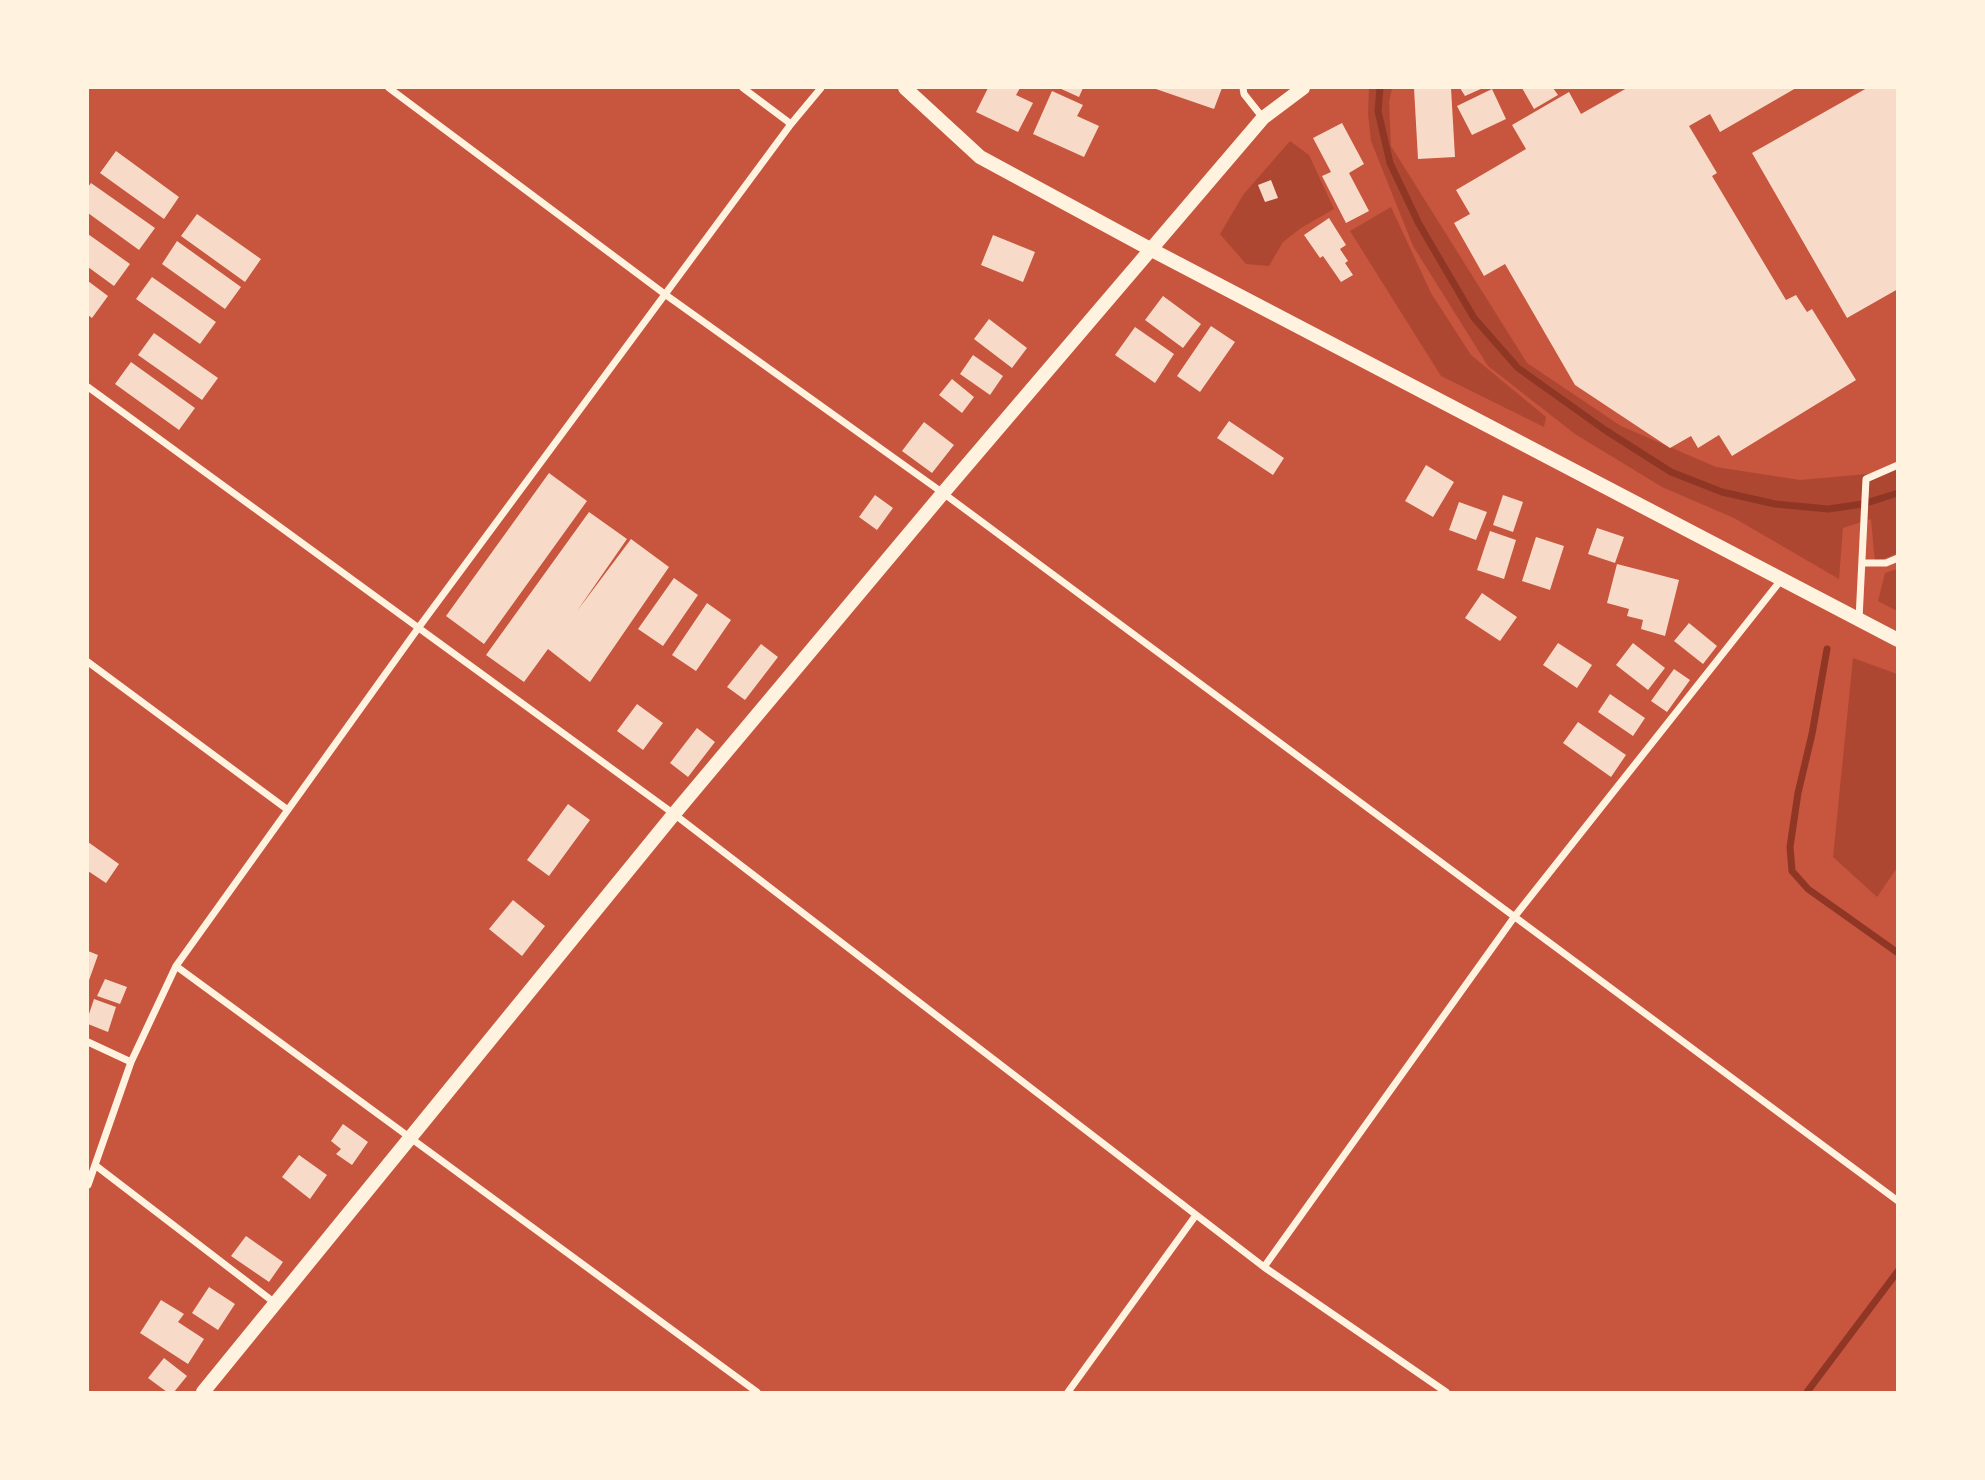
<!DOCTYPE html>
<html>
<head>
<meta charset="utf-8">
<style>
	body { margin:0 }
	#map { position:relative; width:1985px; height:1480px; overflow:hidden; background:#c8553d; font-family:Poppins,sans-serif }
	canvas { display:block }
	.frame { position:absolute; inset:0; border:89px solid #fff3e0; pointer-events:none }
</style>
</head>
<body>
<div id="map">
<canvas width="1985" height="1480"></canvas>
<div class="frame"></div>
</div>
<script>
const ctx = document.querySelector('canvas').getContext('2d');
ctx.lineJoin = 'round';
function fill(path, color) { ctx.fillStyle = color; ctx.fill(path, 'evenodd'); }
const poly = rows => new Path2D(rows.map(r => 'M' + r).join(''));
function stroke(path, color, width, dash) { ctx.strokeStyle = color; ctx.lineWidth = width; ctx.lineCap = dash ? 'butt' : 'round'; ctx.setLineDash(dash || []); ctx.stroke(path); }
const green = poly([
	[1369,88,1392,88,1389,102,1391,146,1527,363,1621,426,1716,467,1800,480,1878,473,1897,466,1897,553,1875,563,1871,519,1843,528,1839,579,1734,518,1662,487,1575,434,1488,366,1413,246,1371,141,1368,113],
	[1290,141,1309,155,1334,209,1301,228,1283,242,1269,266,1246,264,1220,234,1243,195],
	[1391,207,1431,293,1471,355,1546,417,1544,427,1441,376,1350,231],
	[1897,569,1898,569,1897,611,1878,601,1885,573],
	[1853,658,1897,674,1897,868,1877,897,1833,857]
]);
const stream = poly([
	[1380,88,1378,111,1390,163,1419,224,1474,318,1518,368,1605,430,1671,472,1722,492,1775,504,1828,509,1863,504,1898,493],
	[1827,649,1812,734,1798,793,1790,847,1792,871,1808,889,1898,953],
	[1807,1392,1898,1271]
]);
const building = poly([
	[988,88,1020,88,1016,95,1033,103,1018,132,976,112],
	[1059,88,1083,88,1079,97],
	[1153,88,1222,88,1214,109],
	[1414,88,1451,88,1455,157,1418,159],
	[1460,88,1483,88,1465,96],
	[1522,88,1553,88,1558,95,1534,109],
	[1627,88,1796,88,1720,132,1710,114,1689,126,1717,173,1712,176,1786,300,1796,295,1807,312,1812,309,1856,380,1732,456,1719,435,1698,448,1691,436,1670,448,1575,385,1505,264,1484,276,1454,223,1470,214,1456,190,1526,149,1512,125,1569,92,1581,114],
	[1867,88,1898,88,1898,289,1847,318,1752,153],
	[1492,89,1506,119,1472,135,1457,106],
	[1052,91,1083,105,1077,116,1099,126,1084,157,1033,134],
	[1342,123,1364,164,1349,173,1369,211,1346,223,1322,176,1331,172,1313,138],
	[116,151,179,197,164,219,100,173],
	[1271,180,1278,198,1265,202,1258,185],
	[91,183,155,228,139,250,88,213,88,187],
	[197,214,261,259,245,282,181,236],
	[1329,218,1346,245,1340,249,1348,261,1345,263,1353,275,1341,282,1323,256,1320,258,1304,235],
	[88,234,130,264,114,286,88,267],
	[993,235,1035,252,1023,282,981,265],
	[177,241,241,287,225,309,162,264],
	[152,277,216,322,200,344,136,299],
	[88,281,108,296,92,318,88,315],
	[1163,296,1201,324,1183,348,1145,320],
	[989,319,1027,348,1012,368,974,339],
	[1211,326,1235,342,1200,392,1177,376],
	[1135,327,1174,354,1155,383,1115,355],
	[154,333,218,378,202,400,138,355],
	[973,355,1003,376,990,395,960,374],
	[131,362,195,408,179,430,115,384],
	[952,379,974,397,962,413,939,395],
	[1229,421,1284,458,1273,475,1217,438],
	[924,422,954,445,932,473,902,451],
	[1426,465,1454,482,1433,517,1405,501],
	[549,473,587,501,484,644,446,616],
	[875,495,893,508,877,530,859,517],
	[1503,495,1523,502,1513,532,1493,525],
	[1459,502,1487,512,1476,540,1449,530],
	[589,512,627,539,577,611,631,539,669,567,590,682,548,649,524,682,486,655],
	[1597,528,1624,537,1615,563,1588,554],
	[1490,531,1516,540,1504,579,1477,570],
	[1536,537,1564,546,1550,590,1522,581],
	[1617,564,1679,580,1665,636,1641,629,1643,620,1627,616,1629,609,1607,603],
	[674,578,698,595,663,646,638,629],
	[1482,593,1517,617,1500,641,1465,618],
	[707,603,731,620,696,671,672,655],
	[1689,623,1717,646,1703,664,1674,641],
	[1558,643,1592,665,1577,688,1543,665],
	[1633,643,1665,668,1648,690,1616,665],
	[761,644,778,657,745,700,727,687],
	[1674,669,1690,680,1667,712,1651,701],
	[1610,694,1645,718,1633,736,1598,712],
	[637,704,663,723,643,750,617,731],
	[1578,722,1626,755,1611,777,1563,743],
	[697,728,715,742,688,777,670,763],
	[568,804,590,820,549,876,527,860],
	[88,842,119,864,106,883,88,871],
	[513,900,545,926,522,956,489,929],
	[88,951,98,955,88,983],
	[105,979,127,987,120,1004,97,996],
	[94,999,116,1007,108,1032,88,1024,88,1017],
	[343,1124,368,1142,352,1165,336,1154,341,1149,331,1141],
	[299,1155,327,1175,310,1199,282,1177],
	[246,1236,283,1262,269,1282,231,1256],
	[209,1287,235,1304,218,1330,192,1313],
	[161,1300,184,1314,178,1322,204,1339,188,1364,140,1333],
	[164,1358,187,1376,174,1392,167,1392,148,1378]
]);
const minor = poly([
	[389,88,666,295,943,493,1898,1201],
	[743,88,791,124],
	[1243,88,1244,94,1263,118],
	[88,387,674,814,1264,1267,1446,1392],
	[1863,563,1886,563,1898,558],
	[1859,619,1866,479,1898,465],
	[88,662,288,810],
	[176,966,757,1392],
	[88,1042,131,1062],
	[95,1165,275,1303],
	[88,1185,131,1062,176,966,419,627,791,124,821,88],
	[1264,1267,1515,916,1781,580],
	[1068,1392,1196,1215]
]);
const secondary = poly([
	[905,88,980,157,1150,249,1898,640],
	[203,1392,674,814,943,493,1263,118,1303,88]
]);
fill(green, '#ae4732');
stroke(stream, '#8f3625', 7);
fill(building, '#f7dbc8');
stroke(minor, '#fff3e0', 7);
stroke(secondary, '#fff3e0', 14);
</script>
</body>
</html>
